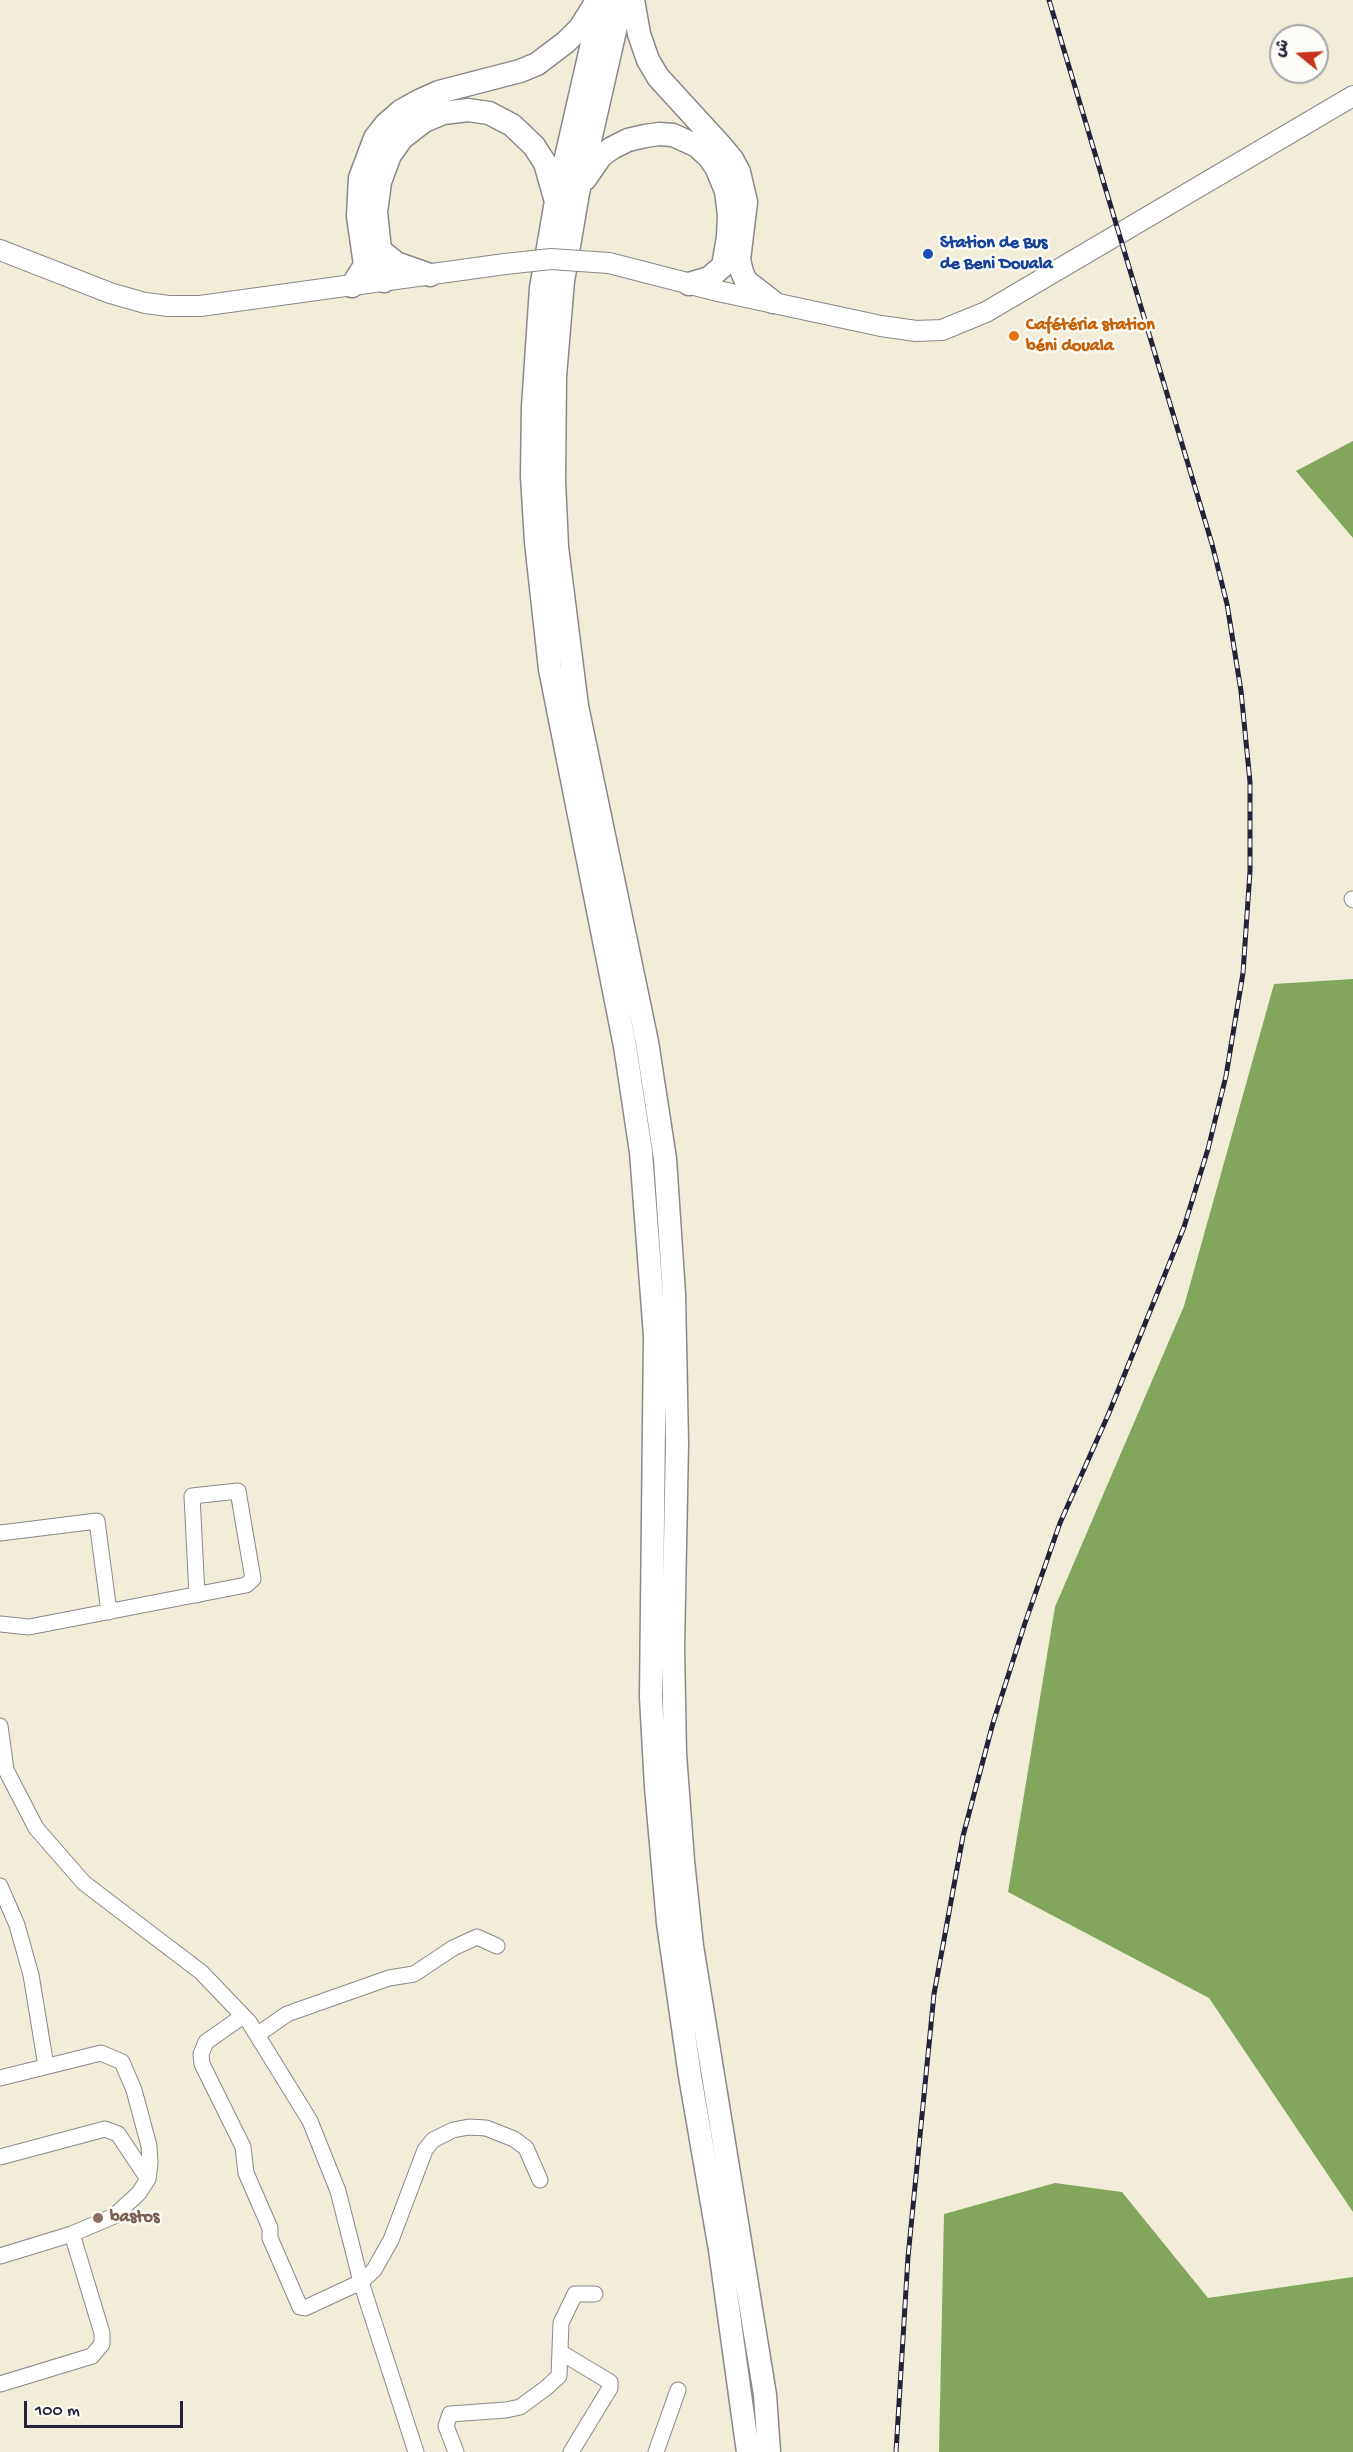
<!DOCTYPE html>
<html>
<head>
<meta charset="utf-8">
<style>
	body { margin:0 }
	#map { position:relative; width:1353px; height:2452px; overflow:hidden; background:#f1edd8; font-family:"Gochi Hand","Playpen Sans Arabic",sans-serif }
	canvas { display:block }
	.north { position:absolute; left:1269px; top:24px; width:60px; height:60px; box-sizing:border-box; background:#fdfcf7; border:2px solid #a5a5ac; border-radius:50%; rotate:288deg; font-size:16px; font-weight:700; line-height:24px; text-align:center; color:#22223b }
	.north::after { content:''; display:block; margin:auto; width:21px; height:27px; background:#c8321e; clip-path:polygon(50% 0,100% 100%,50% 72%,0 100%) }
	.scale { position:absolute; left:24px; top:2401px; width:159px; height:27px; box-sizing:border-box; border:3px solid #22223b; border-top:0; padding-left:8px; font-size:18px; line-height:21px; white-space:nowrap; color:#22223b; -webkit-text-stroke:4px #fdfcf7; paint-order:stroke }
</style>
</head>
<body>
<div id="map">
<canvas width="1353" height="2452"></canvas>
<div class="north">ش</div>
<div class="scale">100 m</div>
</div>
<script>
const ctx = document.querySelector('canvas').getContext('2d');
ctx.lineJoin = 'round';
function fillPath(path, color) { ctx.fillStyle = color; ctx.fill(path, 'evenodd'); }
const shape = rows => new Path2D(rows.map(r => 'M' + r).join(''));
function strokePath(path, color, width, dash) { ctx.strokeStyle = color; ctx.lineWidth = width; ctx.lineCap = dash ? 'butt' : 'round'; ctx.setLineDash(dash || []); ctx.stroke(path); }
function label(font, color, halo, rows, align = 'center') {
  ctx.font = font + ' "Gochi Hand",sans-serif'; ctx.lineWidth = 4.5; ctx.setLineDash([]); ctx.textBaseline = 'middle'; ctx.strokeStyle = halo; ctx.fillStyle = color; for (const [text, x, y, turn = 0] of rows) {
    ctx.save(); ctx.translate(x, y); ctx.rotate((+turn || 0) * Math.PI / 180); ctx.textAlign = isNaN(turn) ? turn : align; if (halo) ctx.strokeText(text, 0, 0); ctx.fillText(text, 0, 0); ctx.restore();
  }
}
const forest = shape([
	[1353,441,1353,538,1296,471],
	[1353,979,1353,2212,1209,1998,1008,1892,1055,1607,1184,1306,1274,984],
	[1055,2183,1122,2192,1208,2298,1353,2277,1353,2452,939,2452,944,2214]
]);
const minor = shape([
	[1352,899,1353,900],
	[0,1533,97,1521,109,1612],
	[0,1624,29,1627,246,1585,253,1579,238,1491,192,1496,197,1595],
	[0,1726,6,1770,36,1828,84,1883,201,1972,249,2022,310,2121,338,2191,361,2282,416,2452],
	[0,1886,17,1925,31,1975,46,2066],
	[243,2016,206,2042,201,2054,202,2064,243,2147,246,2173,270,2228,270,2238,300,2307,305,2308,361,2282,374,2270,391,2240,425,2150,433,2140,453,2130,469,2127,486,2128,514,2139,526,2148,540,2180],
	[257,2035,287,2014,389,1978,414,1974,453,1948,477,1937,497,1946],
	[0,2078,101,2053,122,2062,134,2090,149,2146,150,2163,148,2179,139,2193,114,2216,72,2234,0,2256],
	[0,2157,105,2129,118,2134,148,2179],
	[560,2352,610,2382,610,2388,571,2452],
	[0,2384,92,2356,102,2344,102,2333,72,2234],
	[456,2452,446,2426,450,2414,506,2410,520,2407,546,2388,559,2376,561,2323,575,2294,595,2294],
	[656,2452,678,2390]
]);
const major = shape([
	[0,250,110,293,145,303,169,306,200,306,505,264],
	[609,263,718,291,881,326,916,331,942,330,986,312,1353,96]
]);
const highway = shape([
	[602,0,556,201,541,288,533,407,532,476,536,542,550,669,625,1046,641,1152,655,1336,651,1697,656,1787,668,1923,690,2076,720,2250,748,2452],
	[622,0,578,193,563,281,555,376,554,481,557,547,577,706,647,1042,665,1159,674,1294,677,1443,673,1648,675,1754,683,1861,692,1946,765,2395,769,2452],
	[633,0,639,34,648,60,658,77,722,147,732,159,739,172,746,202,739,260,742,272,746,281,773,302],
	[585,179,601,156,612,148,628,140,645,136,659,134,673,135,697,146,708,156,716,167,726,191,729,215,728,237,723,266,709,278,689,284],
	[380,250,384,281],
	[430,275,396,263,380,250,376,212,380,182,390,155,402,138,424,121,443,113,468,110,489,113,512,125,534,146,545,163,555,198],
	[352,286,365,265,358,216,360,178,375,138,386,124,401,111,421,100,439,92,520,71,537,64,566,42,580,28,595,4]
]);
const rail = shape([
	[896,2452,908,2257,934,1994,963,1836,993,1723,1025,1623,1060,1523,1109,1413,1184,1227,1208,1149,1226,1076,1243,973,1250,871,1250,782,1241,691,1227,604,1212,544,1049,0]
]);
const majorBridge = shape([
	[505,264,551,259,609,263]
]);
const markers = [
	[928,254,6,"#1a4fb4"],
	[1014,336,6,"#e8710a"],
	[98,2218,6,"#8d6e63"]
];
const transitNames = [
	["Station de Bus",940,244],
	["de Beni Douala",940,265]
];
const foodNames = [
	["Cafétéria station",1026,326],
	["béni douala",1026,347]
];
const educationNames = [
	["bastos",110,2218]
];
fillPath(forest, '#81a65c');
strokePath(minor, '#8a888a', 17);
strokePath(major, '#8a888a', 22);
strokePath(highway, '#8a888a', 25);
strokePath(minor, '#fff', 15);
strokePath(major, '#fff', 20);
strokePath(highway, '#fff', 22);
strokePath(rail, '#22223b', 5);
strokePath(rail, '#fdfcf7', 3, [9]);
strokePath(majorBridge, '#8a888a', 22, []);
strokePath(majorBridge, '#fff', 20);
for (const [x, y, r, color] of markers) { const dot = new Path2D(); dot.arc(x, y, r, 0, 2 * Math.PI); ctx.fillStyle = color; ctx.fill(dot); strokePath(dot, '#fdfcf7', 2); }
label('bold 18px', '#164399', '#fdfcf7', transitNames, 'left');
label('bold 18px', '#c56008', '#fdfcf7', foodNames, 'left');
label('bold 18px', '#785e54', '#fdfcf7', educationNames, 'left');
</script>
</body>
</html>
